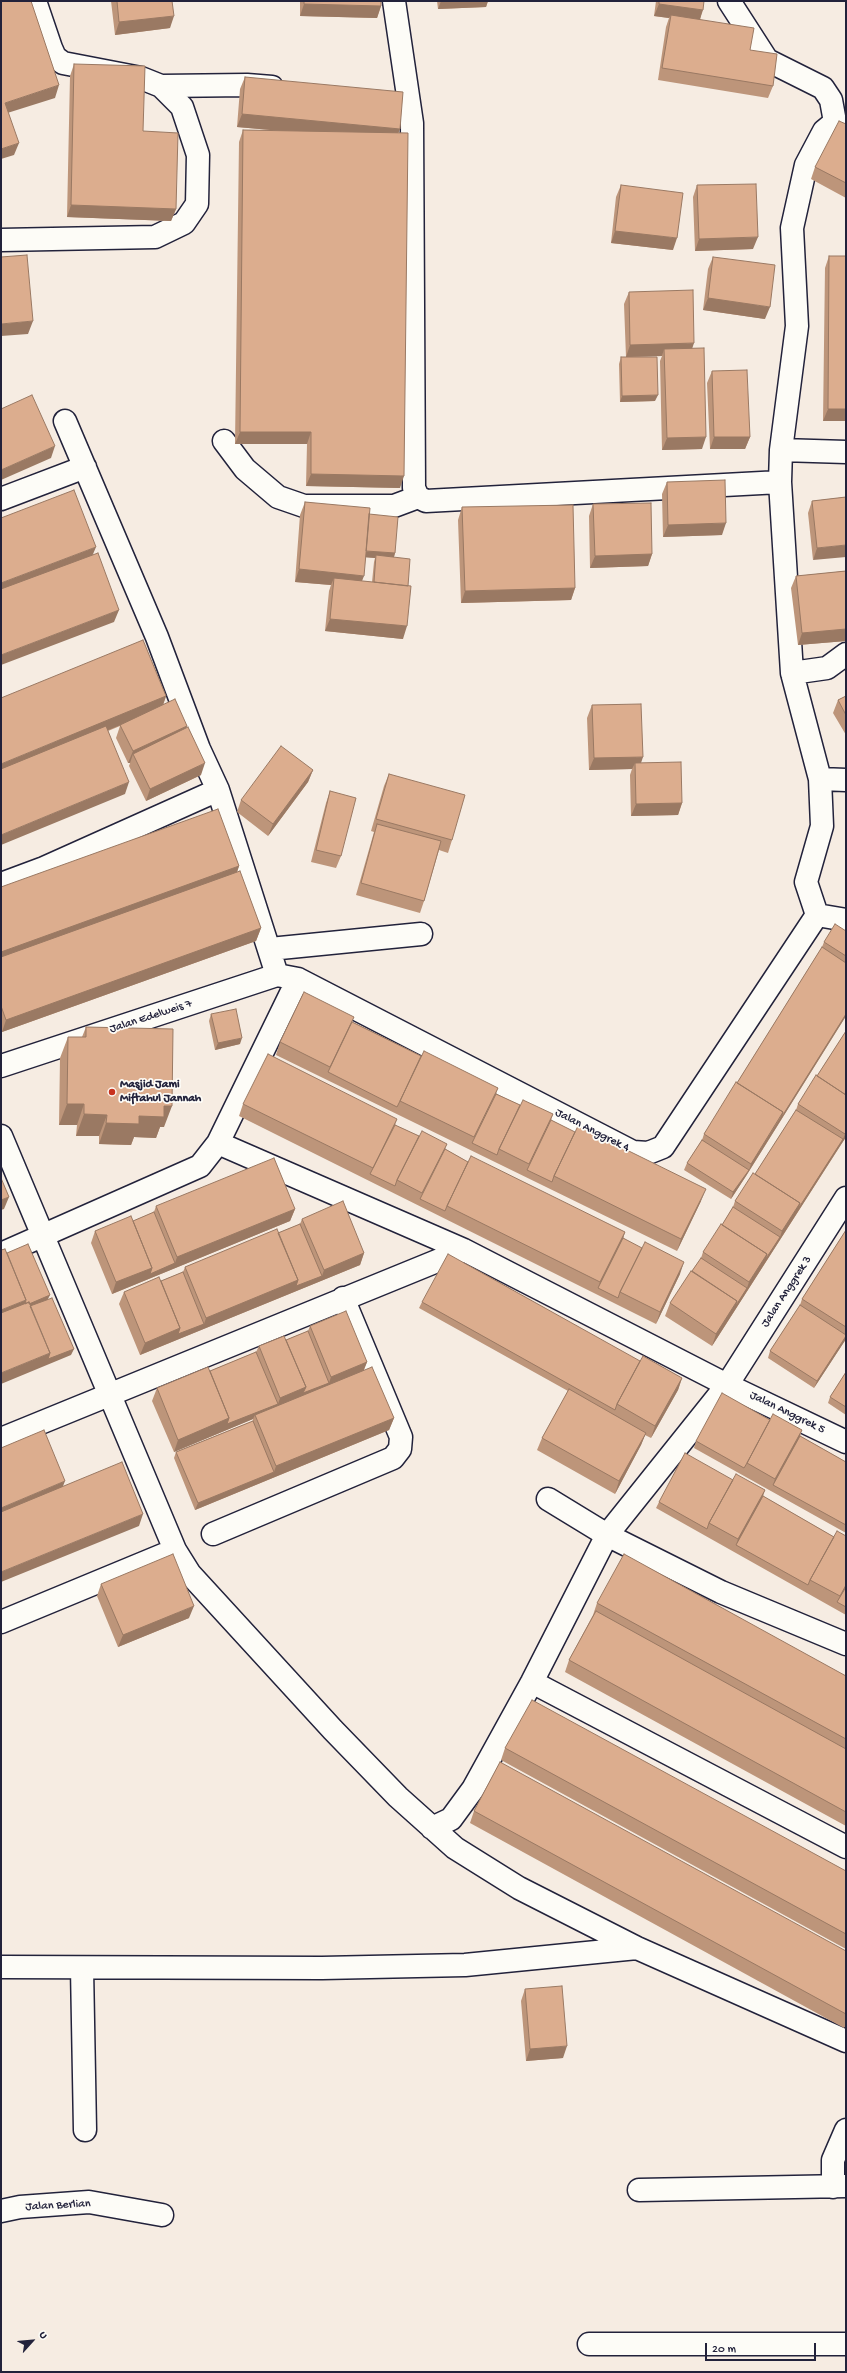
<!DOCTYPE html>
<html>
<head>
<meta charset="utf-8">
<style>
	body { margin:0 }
	#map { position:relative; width:847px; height:2373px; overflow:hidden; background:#f6ece2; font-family:"Gochi Hand",sans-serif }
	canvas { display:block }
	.frame { position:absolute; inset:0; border:2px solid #22223b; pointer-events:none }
	.north { position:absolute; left:12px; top:2321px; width:40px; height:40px; -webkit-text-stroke:3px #fdfcf7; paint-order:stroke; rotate:63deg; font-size:11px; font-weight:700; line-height:16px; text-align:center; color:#22223b }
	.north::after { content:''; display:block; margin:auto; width:14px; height:18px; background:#22223b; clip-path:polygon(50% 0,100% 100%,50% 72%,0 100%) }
	.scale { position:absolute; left:705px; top:2343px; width:111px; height:18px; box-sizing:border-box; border:2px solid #22223b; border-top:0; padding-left:5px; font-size:12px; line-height:14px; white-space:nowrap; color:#22223b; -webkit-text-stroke:3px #fdfcf7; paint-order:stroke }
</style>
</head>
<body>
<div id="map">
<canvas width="847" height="2373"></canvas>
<div class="frame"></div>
<div class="north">U</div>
<div class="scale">20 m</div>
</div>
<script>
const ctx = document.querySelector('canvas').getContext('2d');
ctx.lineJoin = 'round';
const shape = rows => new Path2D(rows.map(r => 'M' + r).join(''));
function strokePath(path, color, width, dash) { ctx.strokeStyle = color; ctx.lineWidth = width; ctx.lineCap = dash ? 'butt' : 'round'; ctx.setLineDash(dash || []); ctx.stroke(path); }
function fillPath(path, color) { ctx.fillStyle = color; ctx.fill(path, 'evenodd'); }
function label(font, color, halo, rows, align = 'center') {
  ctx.font = font + ' "Gochi Hand",sans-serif'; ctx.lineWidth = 3.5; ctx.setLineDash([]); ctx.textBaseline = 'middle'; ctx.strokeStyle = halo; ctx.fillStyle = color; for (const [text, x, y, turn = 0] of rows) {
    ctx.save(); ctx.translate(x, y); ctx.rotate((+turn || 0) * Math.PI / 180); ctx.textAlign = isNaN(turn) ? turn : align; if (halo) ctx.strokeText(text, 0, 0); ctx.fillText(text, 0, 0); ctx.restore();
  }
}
const minor = shape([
	[394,1,412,123,414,488,418,497,426,501,780,482],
	[729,1,767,60,823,88,831,100,835,122,824,131,806,165,792,228,797,326,781,450,780,482,792,673,820,779,822,826,806,882,817,915],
	[161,86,247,85,272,87],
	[1,240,155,237,184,223,197,204,198,155,182,107,161,86,141,78,63,63,55,57,51,48,35,1],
	[65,421,157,637,199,749,218,790,277,975,298,979,633,1152,648,1153,663,1147,817,915],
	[224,441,245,469,278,497,304,506,394,506,418,497],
	[781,450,846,452],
	[1,499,85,467],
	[792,673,827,668,846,654],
	[820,779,846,780],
	[1,884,44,868,218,790],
	[817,915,846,920],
	[270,949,421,934],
	[1,1066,277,975],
	[1,1136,175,1550,190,1574,333,1730,398,1797,455,1848,519,1888,637,1948,846,2041],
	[218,1143,464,1250,727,1385,846,1442],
	[1,1254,200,1166,218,1143,298,979],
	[1,1439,464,1250],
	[548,1499,607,1535,721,1592,846,1644],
	[213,1534,393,1458,400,1449,401,1437,343,1298],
	[1,1622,175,1550],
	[532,1682,846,1847],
	[432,1828,451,1819,473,1789,532,1682,607,1535,727,1385,846,1198],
	[1,1967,322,1968,465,1965,637,1948],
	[82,1968,85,2130],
	[833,2187,833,2160,846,2130],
	[639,2190,846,2186],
	[1,2211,20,2207,89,2202,162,2215],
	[589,2344,846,2344]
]);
const wall = shape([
	[111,1,172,1,170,28,115,35],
	[300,1,381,1,381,6,377,18,300,16],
	[437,1,488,1,486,7,438,9],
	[656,1,704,1,700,20,750,50,773,86,768,98,658,80,666,27,669,18,654,16],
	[74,64,143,131,176,209,171,221,67,217,70,76],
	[245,77,400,129,398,133,400,488,306,486,307,444,235,444,239,142,243,130,282,131,237,127,240,89],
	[846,124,846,198,811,179,815,167],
	[621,185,673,250,611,243,616,197],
	[697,185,753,249,695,251,693,197],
	[829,256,846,421,823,421,825,268],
	[713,257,765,319,703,310,708,269],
	[629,292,692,348,702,449,662,450,660,361,662,356,626,357,624,304],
	[621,357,655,401,620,402,619,364],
	[712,371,750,437,745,449,710,449,707,383],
	[667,482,722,535,663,537,662,494],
	[846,497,813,560,808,513,812,501],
	[305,502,369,514,395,553,394,557,403,639,325,631,329,591,331,585,295,582,300,515],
	[365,557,375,558,374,562,372,582,362,581],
	[593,504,652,554,648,566,590,568,589,516],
	[462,507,575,588,571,600,461,603,458,520],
	[846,569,846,641,798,645,791,588,796,576,845,571],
	[166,696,163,705,187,726,186,728,201,775,146,801,129,766,130,763,128,763,116,738,120,726,108,731,125,794,1,698],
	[846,696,846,735,833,713,838,700],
	[592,705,641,763,682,803,678,815,631,816,630,775,632,769,589,770,587,718],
	[313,770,308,782,268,836,237,812,241,800],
	[389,774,452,840,448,853,439,850,424,901,420,913,356,895,374,832,371,831,384,786],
	[330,791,341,856,336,868,311,862,326,803],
	[239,866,237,872,261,928,256,941,2,1032,1,1030,1,887],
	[846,931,846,1016,746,1176,731,1199,684,1170,687,1163,702,1140,704,1134,737,1083,822,947,824,942],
	[211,1014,240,1044,215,1050,209,1021],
	[352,1022,421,1056,498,1088,496,1094,520,1105,553,1114,551,1120,701,1201,677,1251,276,1055,280,1042],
	[86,1027,164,1127,160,1127,156,1138,134,1137,131,1145,99,1144,99,1136,76,1136,77,1125,59,1125,60,1058,68,1037,82,1037],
	[846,1031,846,1137,712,1346,665,1316,670,1303,692,1271,701,1258,703,1252,722,1225,733,1207,735,1201,755,1174,796,1110,798,1104,817,1076],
	[243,1104,397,1119,395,1125,419,1136,447,1144,445,1149,468,1162,625,1232,623,1238,680,1274,656,1324,239,1116],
	[156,1206,295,1209,290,1221,112,1294,91,1243,95,1231,133,1221,154,1212],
	[302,1219,364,1253,360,1265,140,1355,119,1304,124,1292,161,1281,183,1272,185,1267,278,1233,300,1224],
	[846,1230,846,1339,814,1388,768,1358,770,1351,800,1305,802,1299],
	[422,1302,640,1361,682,1378,678,1390,651,1438,645,1435,641,1445,615,1494,537,1450,542,1438,568,1391,419,1308],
	[310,1326,367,1362,364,1370,394,1418,389,1430,195,1510,174,1458,176,1452,253,1421,253,1419,174,1452,152,1401,157,1388,210,1371,256,1352,259,1346,286,1340,308,1331],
	[846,1372,846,1415,828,1403,830,1397],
	[770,1420,802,1430,800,1436,846,1462,846,1533,694,1448,696,1441],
	[733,1480,765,1490,763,1496,834,1537,846,1536,846,1615,656,1508,659,1502],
	[101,1584,189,1618,118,1647,97,1596],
	[597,1603,846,1676,846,1826,565,1672,569,1660,593,1615],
	[505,1748,846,1871,846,1949,501,1760],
	[474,1811,846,1951,846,2024,844,2028,470,1823],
	[525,1989,563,2058,526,2061,521,2001]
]);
const shadedWall = shape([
	[441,1,488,1,486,7,438,9],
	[304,4,381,6,377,18,300,16],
	[659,4,703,10,699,22,671,15,669,18,654,16],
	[174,16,170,28,115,35,119,22],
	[59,85,55,98,1,115,5,103],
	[242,114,400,129,395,141,237,127],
	[19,143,14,155,1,159,1,149],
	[71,205,176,209,171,221,67,217],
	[615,231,677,238,673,250,611,243],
	[758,237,753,249,695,251,699,239],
	[708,298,770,307,765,319,703,310],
	[33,321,28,334,1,336,1,324],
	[694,343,690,355,664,349,662,356,626,357,630,345],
	[658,395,655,401,620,402,622,396],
	[828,409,846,409,846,421,823,421],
	[240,432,311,432,307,444,235,444],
	[706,437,702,449,662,450,667,438],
	[714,437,750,437,745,449,710,449],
	[55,446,51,458,1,480,1,470],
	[311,474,404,476,400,488,306,486],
	[726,523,722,535,663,537,668,525],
	[846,545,846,557,813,560,817,548],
	[96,547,91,559,1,594,1,583],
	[364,551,395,553,393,560,376,555,375,558,362,557],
	[652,554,648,566,590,568,595,556],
	[299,569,364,576,359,588,334,578,331,585,295,582],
	[575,588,571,600,461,603,465,591],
	[119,610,114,622,1,665,1,655],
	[330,619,407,626,403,639,325,631],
	[846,629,846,641,798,645,802,633],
	[166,696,162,708,1,774,1,764],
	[187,726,183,738,133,754,130,763,128,763,133,751],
	[643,757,639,769,635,763,632,769,589,770,594,758],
	[205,763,201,775,146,801,150,789],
	[313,770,308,782,268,836,273,824],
	[129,782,125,794,1,845,1,835],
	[682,803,678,815,631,816,636,804],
	[239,866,235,878,1,962,1,952],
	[261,928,256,941,2,1032,6,1020],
	[846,1014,846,1016,746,1176,731,1199,733,1192,749,1170,751,1164],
	[242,1038,240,1044,215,1050,218,1043],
	[67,1104,84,1104,77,1125,59,1125],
	[164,1106,172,1106,164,1127,160,1127,156,1138,134,1137,131,1145,99,1144,106,1123,139,1116],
	[84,1114,107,1115,99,1136,76,1136],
	[846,1132,846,1137,840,1146,712,1346,716,1334,737,1301,747,1288,749,1282,767,1254,780,1237,782,1231,800,1203,843,1139],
	[706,1189,701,1201,677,1251,681,1239],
	[9,1197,4,1209,1,1210,1,1200],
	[295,1209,290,1221,112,1294,116,1282,152,1268,175,1263,177,1257],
	[625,1232,621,1245,598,1288,600,1282],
	[364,1253,360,1265,140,1355,145,1343,180,1328,204,1324,206,1318,298,1280,322,1276,324,1270],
	[684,1262,680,1274,656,1324,660,1312],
	[50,1295,47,1301,1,1321,1,1310,26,1300],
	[846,1336,846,1339,814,1388,817,1381],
	[74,1349,71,1355,1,1384,1,1373,50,1353],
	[367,1362,362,1374,255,1415,253,1419,174,1452,178,1440,229,1418,278,1404,280,1398,306,1387,329,1383,331,1377],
	[682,1378,678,1390,651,1438,655,1426],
	[394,1418,389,1430,195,1510,198,1503,274,1472,276,1466],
	[802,1430,797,1443,773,1485,775,1479],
	[646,1433,641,1445,615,1494,619,1481],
	[65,1481,60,1494,1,1518,1,1508],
	[765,1490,760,1503,736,1545,738,1539],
	[143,1514,139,1526,1,1582,1,1572],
	[846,1585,846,1589,837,1602,840,1596],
	[194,1606,189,1618,118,1647,123,1635],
	[567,2046,563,2058,526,2061,530,2049]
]);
const building = shape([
	[1,1,31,1,59,85,5,103,19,143,1,149,1,1],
	[117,1,172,1,174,16,119,22,117,1],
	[304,1,381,1,381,6,304,4,304,1],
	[659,1,704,1,703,10,659,4,659,1],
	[671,15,754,28,750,50,777,54,773,86,662,68,671,15],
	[74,64,145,66,143,131,178,133,176,209,71,205,74,64],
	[245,77,403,92,400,129,242,114,245,77],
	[839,121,846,124,846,183,815,167,839,121],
	[243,130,408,133,404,476,311,474,311,432,240,432,243,130],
	[756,184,758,237,699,239,697,185,756,184],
	[621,185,683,193,677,238,615,231,621,185],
	[27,255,33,321,1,324,1,257,27,255],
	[829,256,846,256,846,409,828,409,829,256],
	[713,257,775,265,770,307,708,298,713,257],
	[693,290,694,343,630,345,629,292,693,290],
	[704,348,706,437,667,438,664,349,704,348],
	[621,357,657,357,658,395,622,396,621,357],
	[747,370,750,437,714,437,712,371,747,370],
	[32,395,55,446,1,470,1,409,32,395],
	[725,480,726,523,668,525,667,482,725,480],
	[74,490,96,547,1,583,1,518,74,490],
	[846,497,846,545,817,548,812,501,846,497],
	[305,502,370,508,364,576,299,569,305,502],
	[651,503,652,554,595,556,593,504,651,503],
	[573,505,575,588,465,591,462,507,573,505],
	[369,514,398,517,395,553,366,551,369,514],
	[98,553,119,610,1,655,1,589,98,553],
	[376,555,410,559,408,586,374,582,376,555],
	[846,571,846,629,802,633,796,576,846,571],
	[334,578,411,586,407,626,330,619,334,578],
	[143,640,166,696,1,764,1,698,143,640],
	[846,696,846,715,838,700,846,696],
	[175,699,187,726,133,751,120,725,175,699],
	[641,704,643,757,594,758,592,705,641,704],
	[106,726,129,782,1,835,1,769,106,726],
	[188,727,205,763,150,789,133,754,188,727],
	[281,746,313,770,273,824,241,800,281,746],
	[681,762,682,803,636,804,635,763,681,762],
	[389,774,465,795,452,840,376,819,389,774],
	[330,791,356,798,341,856,316,850,330,791],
	[218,809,239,866,1,952,1,887,218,809],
	[377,824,441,841,424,901,361,883,377,824],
	[240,871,261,928,6,1020,1,1006,1,957,240,871],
	[835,924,846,931,846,956,824,942,835,924],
	[822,947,846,963,846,1014,781,1118,783,1112,737,1083,822,947],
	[304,992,354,1017,330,1067,280,1042,304,992],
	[236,1009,242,1038,218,1043,211,1014,236,1009],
	[352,1022,421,1056,400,1101,397,1107,328,1072,352,1022],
	[86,1027,173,1029,172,1106,164,1106,164,1117,139,1116,139,1124,106,1123,107,1115,84,1114,84,1104,67,1104,68,1037,86,1037,86,1027],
	[846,1031,846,1095,817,1076,846,1031],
	[424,1051,498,1088,474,1137,400,1101,424,1051],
	[268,1054,397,1119,373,1168,243,1104,268,1054],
	[816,1075,846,1095,846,1132,845,1134,798,1104,816,1075],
	[736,1082,783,1112,751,1164,704,1134,736,1082],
	[496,1094,520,1105,499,1149,497,1155,472,1143,496,1094],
	[523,1100,553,1114,529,1164,499,1149,523,1100],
	[796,1110,843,1139,798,1209,800,1203,755,1174,796,1110],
	[551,1120,575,1132,554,1176,552,1182,527,1170,551,1120],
	[395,1125,419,1136,397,1180,395,1186,370,1174,395,1125],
	[578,1126,706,1189,681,1239,554,1176,578,1126],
	[422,1131,447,1144,422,1193,397,1180,422,1131],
	[702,1140,749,1170,733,1192,687,1163,702,1140],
	[445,1149,468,1162,447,1206,445,1211,420,1199,445,1149],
	[471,1156,625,1232,600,1282,447,1206,471,1156],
	[274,1158,295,1209,177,1257,156,1206,274,1158],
	[753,1173,800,1203,782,1231,735,1201,753,1173],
	[1,1178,9,1197,1,1200,1,1178],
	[343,1201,364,1253,324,1270,302,1219,343,1201],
	[733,1207,780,1237,765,1260,767,1254,722,1225,733,1207],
	[154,1212,175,1263,150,1274,152,1268,133,1221,154,1212],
	[131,1216,152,1268,116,1282,95,1231,131,1216],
	[300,1224,322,1276,296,1286,298,1280,278,1233,300,1224],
	[721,1224,767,1254,749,1282,703,1252,721,1224],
	[277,1229,298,1280,206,1318,185,1267,277,1229],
	[846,1230,846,1327,802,1299,846,1230],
	[623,1238,642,1248,620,1292,618,1298,598,1288,623,1238],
	[645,1242,684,1262,660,1312,620,1292,645,1242],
	[28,1244,50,1295,29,1304,29,1302,25,1304,26,1300,7,1253,28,1244],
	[5,1249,26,1300,1,1310,1,1250,5,1249],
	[448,1254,640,1361,617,1404,615,1410,422,1302,448,1254],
	[701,1258,747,1288,735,1307,737,1301,692,1271,701,1258],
	[691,1271,737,1301,716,1334,670,1303,691,1271],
	[183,1272,204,1324,178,1334,180,1328,161,1281,183,1272],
	[159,1277,180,1328,145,1343,124,1292,159,1277],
	[52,1298,74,1349,48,1359,50,1353,30,1306,52,1298],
	[29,1302,50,1353,1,1373,1,1313,29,1302],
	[800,1305,846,1335,846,1336,817,1381,770,1351,800,1305],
	[346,1311,367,1362,331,1377,310,1326,346,1311],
	[308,1331,329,1383,303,1393,306,1387,286,1340,308,1331],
	[284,1336,306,1387,280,1398,259,1346,284,1336],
	[256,1352,278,1404,227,1424,229,1418,210,1371,256,1352],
	[643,1356,682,1378,655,1426,617,1404,643,1356],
	[208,1367,229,1418,178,1440,157,1388,208,1367],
	[372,1367,394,1418,276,1466,255,1415,372,1367],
	[846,1372,846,1407,830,1397,846,1372],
	[569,1389,646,1433,619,1481,542,1438,569,1389],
	[722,1393,770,1420,747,1463,744,1468,696,1441,722,1393],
	[773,1414,802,1430,775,1479,747,1463,773,1414],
	[253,1421,274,1472,198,1503,176,1452,253,1421],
	[44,1430,65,1481,1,1508,1,1448,44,1430],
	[800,1436,846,1462,846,1525,773,1485,800,1436],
	[685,1453,733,1480,709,1523,707,1529,659,1502,685,1453],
	[122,1462,143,1514,1,1572,1,1512,122,1462],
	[736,1474,765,1490,738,1539,709,1523,736,1474],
	[763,1496,834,1537,810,1580,808,1585,736,1545,763,1496],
	[837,1531,846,1536,846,1585,840,1596,810,1580,837,1531],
	[173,1554,194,1606,123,1635,101,1584,173,1554],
	[624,1554,846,1676,846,1739,597,1603,624,1554],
	[846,1587,846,1607,837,1602,846,1587],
	[596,1611,846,1749,846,1812,569,1660,596,1611],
	[532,1700,846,1871,846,1934,505,1748,532,1700],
	[500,1762,846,1951,846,2014,474,1811,500,1762],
	[562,1986,567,2046,530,2049,525,1989,562,1986]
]);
const markers = [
	[112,1092,4,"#c8321e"]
];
const streetNames = [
	["Jalan Edelweis 7",151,1017,-18],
	["Jalan Anggrek 4",592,1131,27],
	["Jalan Anggrek 3",787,1292,-57],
	["Jalan Anggrek 5",787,1413,26],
	["Jalan Berlian",58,2206,-3]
];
const poiNames = [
	["Masjid Jami",120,1085],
	["Miftahul Jannah",120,1099]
];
strokePath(minor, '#22223b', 25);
strokePath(minor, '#fdfcf7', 22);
fillPath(wall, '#bd957a');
fillPath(shadedWall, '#9a7963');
fillPath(building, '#dcad8e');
strokePath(building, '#9a7963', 1);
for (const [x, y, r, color] of markers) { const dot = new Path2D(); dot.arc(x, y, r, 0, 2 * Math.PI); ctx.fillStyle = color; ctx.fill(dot); strokePath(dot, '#fdfcf7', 1.5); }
label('12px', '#22223b', '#fdfcf7', streetNames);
label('bold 12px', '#22223b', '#fdfcf7', poiNames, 'left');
</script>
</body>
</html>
